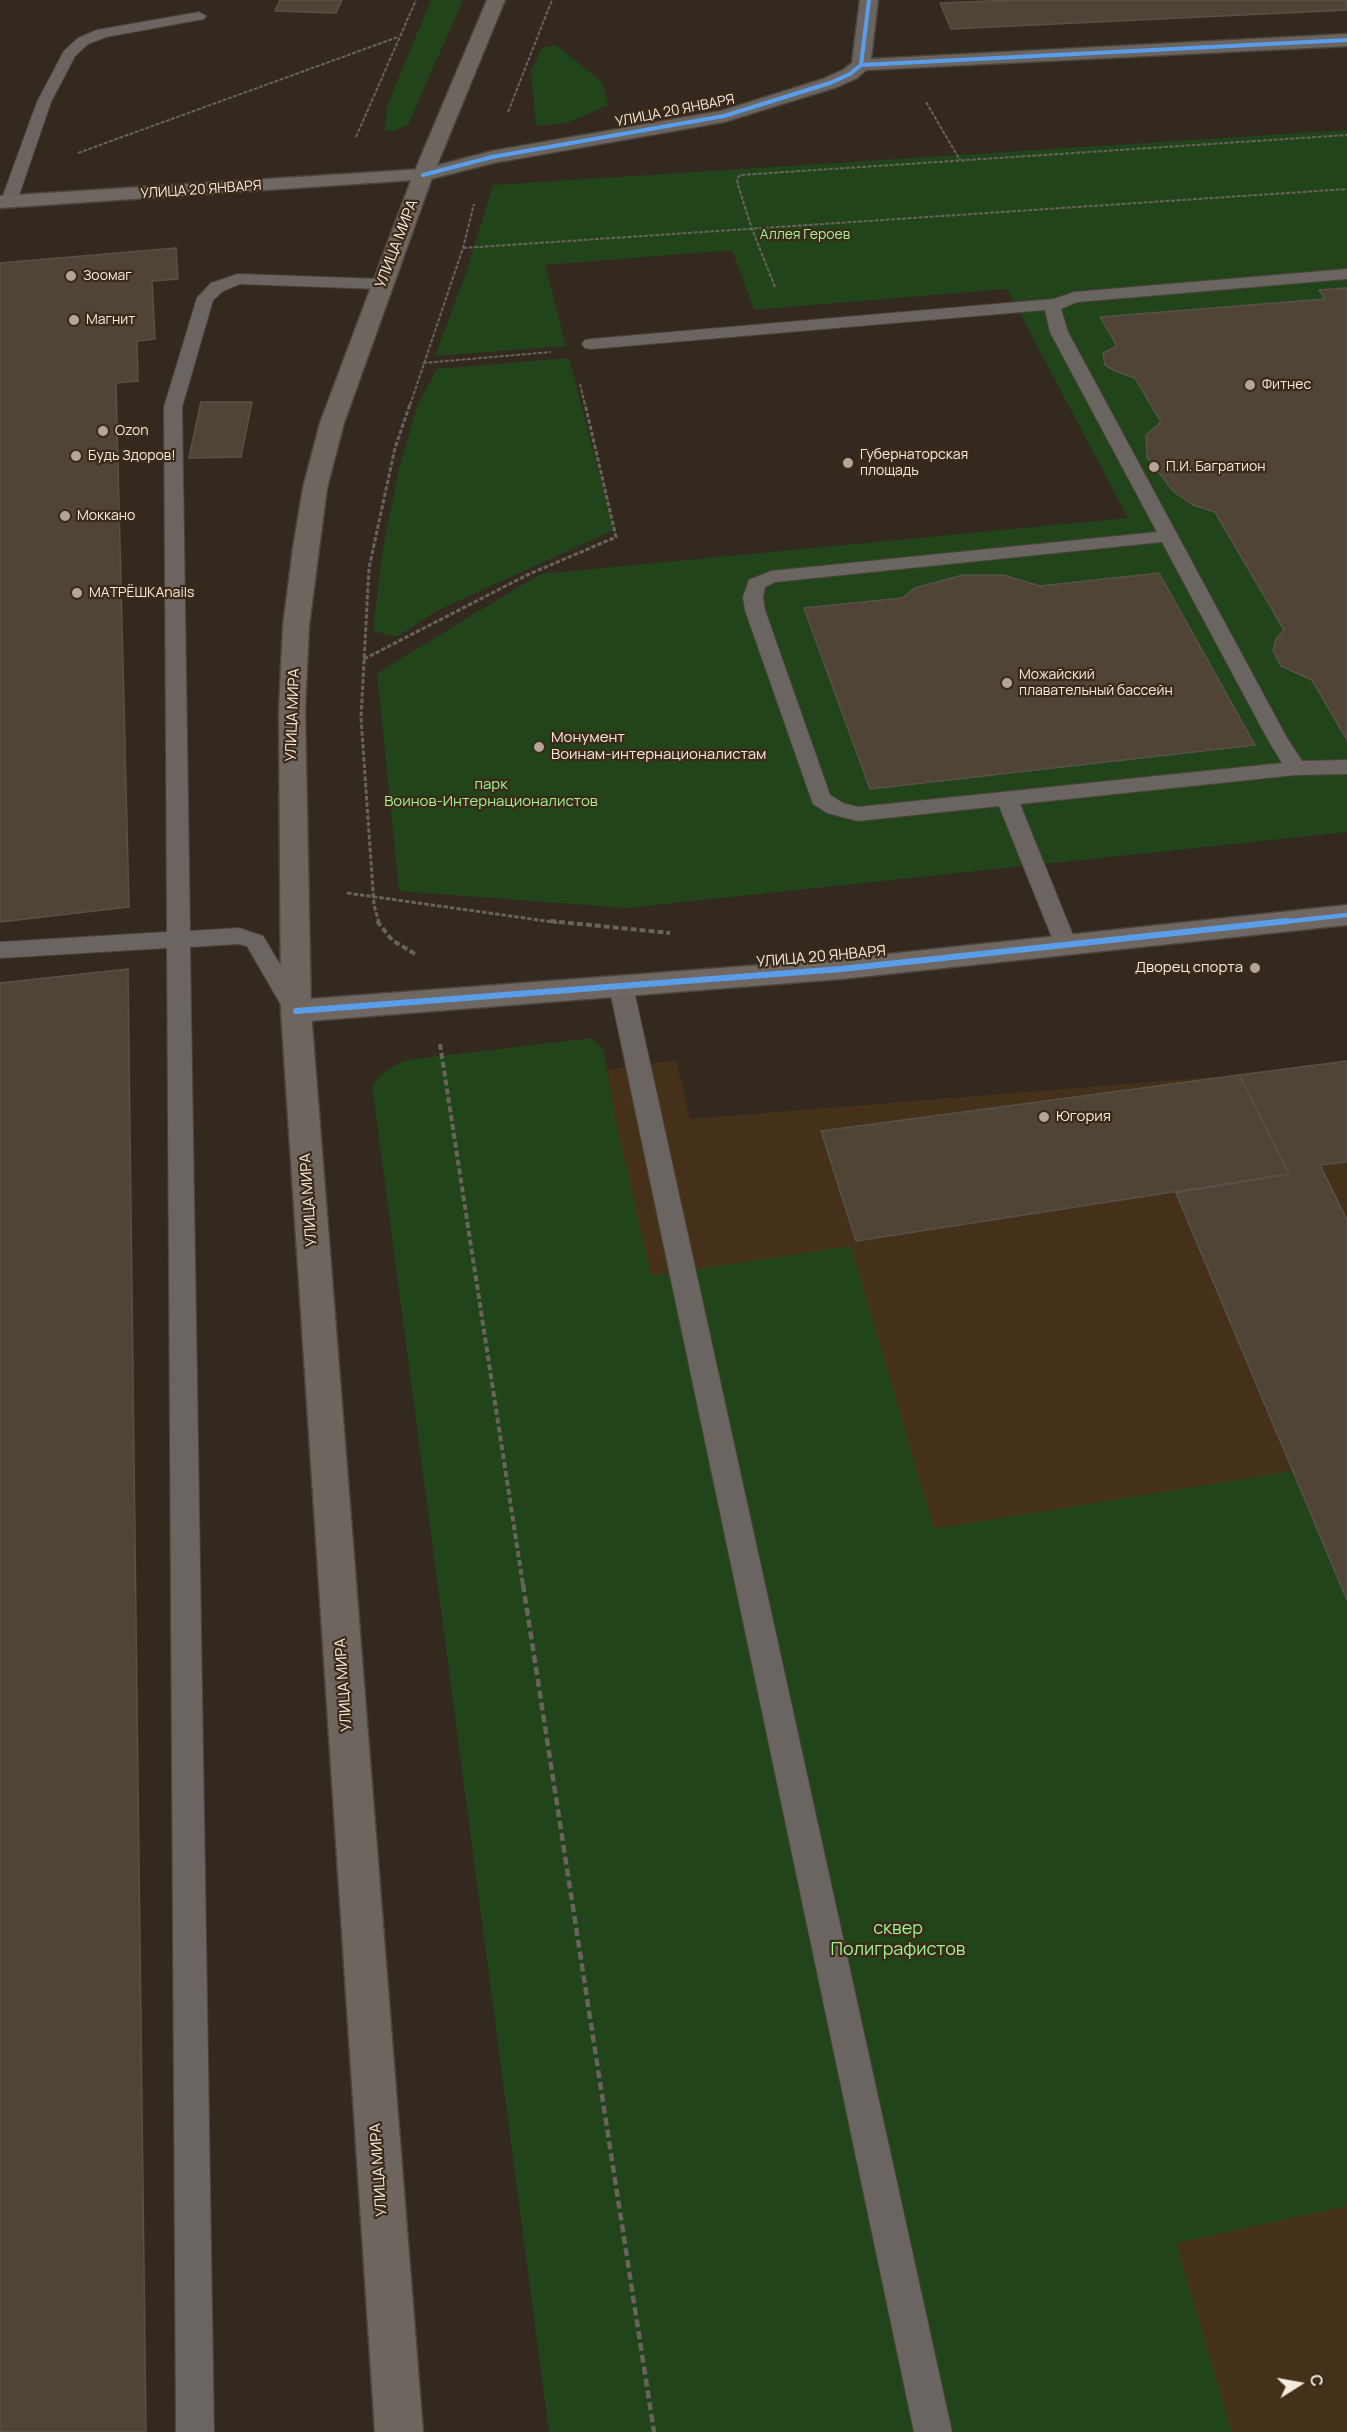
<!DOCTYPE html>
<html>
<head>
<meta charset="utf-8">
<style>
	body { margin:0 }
	#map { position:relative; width:1347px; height:2432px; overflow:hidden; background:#33291f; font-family:Manrope,sans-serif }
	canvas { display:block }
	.north { position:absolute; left:1269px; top:2354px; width:60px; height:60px; -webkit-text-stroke:4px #3b2a17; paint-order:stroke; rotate:79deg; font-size:16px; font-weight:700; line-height:24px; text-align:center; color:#f6eade }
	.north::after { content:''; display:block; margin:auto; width:21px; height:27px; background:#f6eade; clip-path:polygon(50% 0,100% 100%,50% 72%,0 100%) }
</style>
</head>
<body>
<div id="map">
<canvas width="1347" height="2432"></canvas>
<div class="north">С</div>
</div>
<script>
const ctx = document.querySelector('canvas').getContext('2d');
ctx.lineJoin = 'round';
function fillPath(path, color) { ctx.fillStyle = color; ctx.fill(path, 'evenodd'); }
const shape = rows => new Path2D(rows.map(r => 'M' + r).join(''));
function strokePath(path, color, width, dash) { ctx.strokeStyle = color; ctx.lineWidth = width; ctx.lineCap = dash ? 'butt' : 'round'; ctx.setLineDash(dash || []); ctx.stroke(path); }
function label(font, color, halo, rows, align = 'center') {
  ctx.font = font + ' Manrope,sans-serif'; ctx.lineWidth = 4.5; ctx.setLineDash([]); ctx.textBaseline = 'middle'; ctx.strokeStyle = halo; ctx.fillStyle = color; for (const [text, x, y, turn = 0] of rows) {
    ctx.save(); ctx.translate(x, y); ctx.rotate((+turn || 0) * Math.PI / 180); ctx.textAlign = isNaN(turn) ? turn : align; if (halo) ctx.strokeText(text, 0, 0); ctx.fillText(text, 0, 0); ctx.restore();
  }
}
const built = shape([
	[676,1060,690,1119,1239,1075,1347,1061,1347,2432,702,2432,616,1122,607,1070]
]);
const green = shape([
	[431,0,463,0,408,125,393,131,385,130,387,106],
	[556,45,602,82,608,105,567,123,536,126,531,71,542,48],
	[1347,130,1347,832,626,908,399,891,377,673,540,574,1128,518,1007,289,754,310,732,250,545,265,566,346,435,356,467,270,493,185],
	[569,358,614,530,436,611,397,637,373,631,383,547,399,469,418,404,437,369],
	[592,1038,603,1048,616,1122,651,1276,851,1246,934,1529,1292,1471,1347,1600,1347,2206,1176,2243,1232,2432,549,2432,372,1085,388,1069,406,1060]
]);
const building = shape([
	[280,0,342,0,336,13,275,11,280,0],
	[1015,0,1347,0,1347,10,951,29,940,3,1015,0],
	[176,248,178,279,152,281,155,339,137,341,138,381,116,383,129,907,0,922,0,263,176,248],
	[1347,288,1347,740,1312,680,1281,666,1273,651,1276,639,1284,630,1215,512,1193,505,1174,492,1147,457,1146,435,1161,422,1135,378,1115,371,1105,365,1103,353,1117,346,1100,317,1325,299,1319,290,1347,288],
	[201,402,252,402,241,457,189,458,201,402],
	[1159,573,1255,745,870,789,804,608,902,598,915,588,963,575,1003,575,1040,586,1159,573],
	[128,969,146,2432,0,2432,0,983,128,969],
	[1347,1061,1347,1162,1320,1165,1347,1220,1347,1600,1176,1193,1289,1174,1239,1075,1347,1061],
	[1239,1075,1289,1174,856,1241,821,1131,1239,1075]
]);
const pathFar3 = shape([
	[926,102,960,160],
	[508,112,552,0],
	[356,137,416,0],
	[78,153,398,37],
	[463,248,1347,189],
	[775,287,752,229,738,185,737,179,740,175,1347,135],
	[423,363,551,352],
	[580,384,585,405],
	[410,405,463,248,474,204]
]);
const pathFar2 = shape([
	[364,659,527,575,616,537,585,404],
	[347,893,560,923],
	[379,923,374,905,361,718,369,568,395,448,410,404]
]);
const pathFar1 = shape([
	[377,921,392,940,415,954],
	[550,921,670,933],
	[440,1044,523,1585]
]);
const path = shape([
	[523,1584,654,2432]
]);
const lane = shape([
	[199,12,206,16,204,19,106,37,88,44,75,56,51,102,17,201,9,206,3,204,1,201,37,102,64,51,78,38,97,30,199,12],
	[1347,269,1347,279,1077,302,1061,309,1068,332,1287,738,1302,761,1347,760,1347,774,1296,775,1020,804,1077,945,1074,950,1066,953,1058,950,1055,945,999,806,858,821,827,813,813,804,745,610,743,597,749,580,771,571,1157,532,1050,332,1045,310,591,349,585,348,582,344,585,340,591,339,1054,299,1074,292,1347,269],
	[1162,542,1267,738,1282,763,858,807,843,803,830,795,765,610,763,597,765,587,775,582,1162,542],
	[238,274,381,279,389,284,381,289,240,284,223,291,213,300,182,407,190,931,239,928,263,936,308,1011,304,1017,296,1019,288,1017,247,946,238,944,190,947,214,2432,176,2432,167,948,0,958,0,942,167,932,164,407,197,298,211,283,238,274],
	[621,978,629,980,633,986,952,2432,914,2432,609,986,613,980,621,978]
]);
const street = shape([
	[860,0,878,0,871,59,1347,34,1347,46,866,70,857,78,837,87,724,122,493,163,423,181,416,179,413,175,416,171,492,151,721,111,823,79,843,70,852,63,860,0]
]);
const secondary = shape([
	[423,169,430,171,433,175,430,179,0,208,0,196,423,169],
	[1347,905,1347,925,841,979,296,1022,285,1019,281,1011,285,1003,296,1000,841,959,1347,905]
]);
const primary = shape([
	[487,0,505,0,433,175,344,423,327,488,309,626,305,710,311,1011,423,2432,375,2432,281,1011,279,710,283,626,293,548,303,488,320,423,413,175,487,0]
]);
const cyclewayFar2 = shape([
	[861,65,1347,40],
	[423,175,492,157,724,116,830,83,850,74,861,65,869,0]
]);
const cyclewayFar1 = shape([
	[1273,923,1347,915]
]);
const cycleway = shape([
	[296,1011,841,969,1287,921]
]);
const markers = [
	[71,276,6,"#b2a69b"],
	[74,320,6,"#b2a69b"],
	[1250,385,6,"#b2a69b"],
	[103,431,6,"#b2a69b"],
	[76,456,6,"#b2a69b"],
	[848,463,6,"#b2a69b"],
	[1154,467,6,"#b2a69b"],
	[65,516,6,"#b2a69b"],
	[77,593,6,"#b2a69b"],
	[1007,683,6,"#b2a69b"],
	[539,747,6,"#b2a69b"],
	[1255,968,6,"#b2a69b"],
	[1044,1117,6,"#b2a69b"]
];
const farStreetnames = [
	["УЛИЦА 20 ЯНВАРЯ",675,111,-11],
	["УЛИЦА 20 ЯНВАРЯ",201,190,-4]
];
const farParknames = [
	["Аллея Героев",805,235]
];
const farPoinames = [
	["Зоомаг",83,276],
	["Магнит",86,320],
	["Фитнес",1262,385],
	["Ozon",115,431],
	["Губернаторская",860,455],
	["площадь",860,471],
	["Будь Здоров!",88,456],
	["П.И. Багратион",1166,467],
	["Моккано",77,516],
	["МAТРЁШКАnails",89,593],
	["Можайский",1019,675],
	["плавательный бассейн",1019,691]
];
const streetNames = [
	["УЛИЦА МИРА",397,244,-69],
	["УЛИЦА МИРА",293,715,-88],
	["УЛИЦА 20 ЯНВАРЯ",821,957,-5],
	["УЛИЦА МИРА",309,1200,-94],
	["УЛИЦА МИРА",344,1685,-94],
	["УЛИЦА МИРА",379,2170,-94]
];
const poiNames = [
	["Монумент",551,738],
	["Воинам-интернационалистам",551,755],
	["Дворец спорта",1243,968,"right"],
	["Югория",1056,1117]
];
const parkNames = [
	["парк",491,785],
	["Воинов-Интернационалистов",491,802]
];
const nearParknames = [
	["сквер",898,1929],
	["Полиграфистов",898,1950]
];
fillPath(built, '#45311a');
fillPath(green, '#22441b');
fillPath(building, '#4f4436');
strokePath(building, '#595149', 1.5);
strokePath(lane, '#4d443b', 2);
strokePath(street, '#4d443b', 3);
strokePath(secondary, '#4d443b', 3);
strokePath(primary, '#4d443b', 3);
strokePath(pathFar3, '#69625d', 2, [4, 1.5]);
strokePath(pathFar2, '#69625d', 3, [4.5, 2]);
strokePath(pathFar1, '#69625d', 4, [6, 3]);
strokePath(path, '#69625d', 4.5, [8, 4]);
fillPath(lane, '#6b6561');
fillPath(street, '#6b6561');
fillPath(secondary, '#6e6762');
fillPath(primary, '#6e655f');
strokePath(cyclewayFar2, '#5a9eea', 4);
strokePath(cyclewayFar1, '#5a9eea', 4.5);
strokePath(cycleway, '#5a9eea', 6);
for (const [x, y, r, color] of markers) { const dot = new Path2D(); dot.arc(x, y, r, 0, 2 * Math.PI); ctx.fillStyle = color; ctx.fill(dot); strokePath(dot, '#3b2a17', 2); }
label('14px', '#f6eade', '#3b2a17', farStreetnames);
label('14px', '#9df593', '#3b2a17', farParknames);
label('14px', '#f6eade', '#3b2a17', farPoinames, 'left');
label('15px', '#f6eade', '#3b2a17', streetNames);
label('15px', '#f6eade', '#3b2a17', poiNames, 'left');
label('15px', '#9df593', '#3b2a17', parkNames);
label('18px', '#9df593', '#3b2a17', nearParknames);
</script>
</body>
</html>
